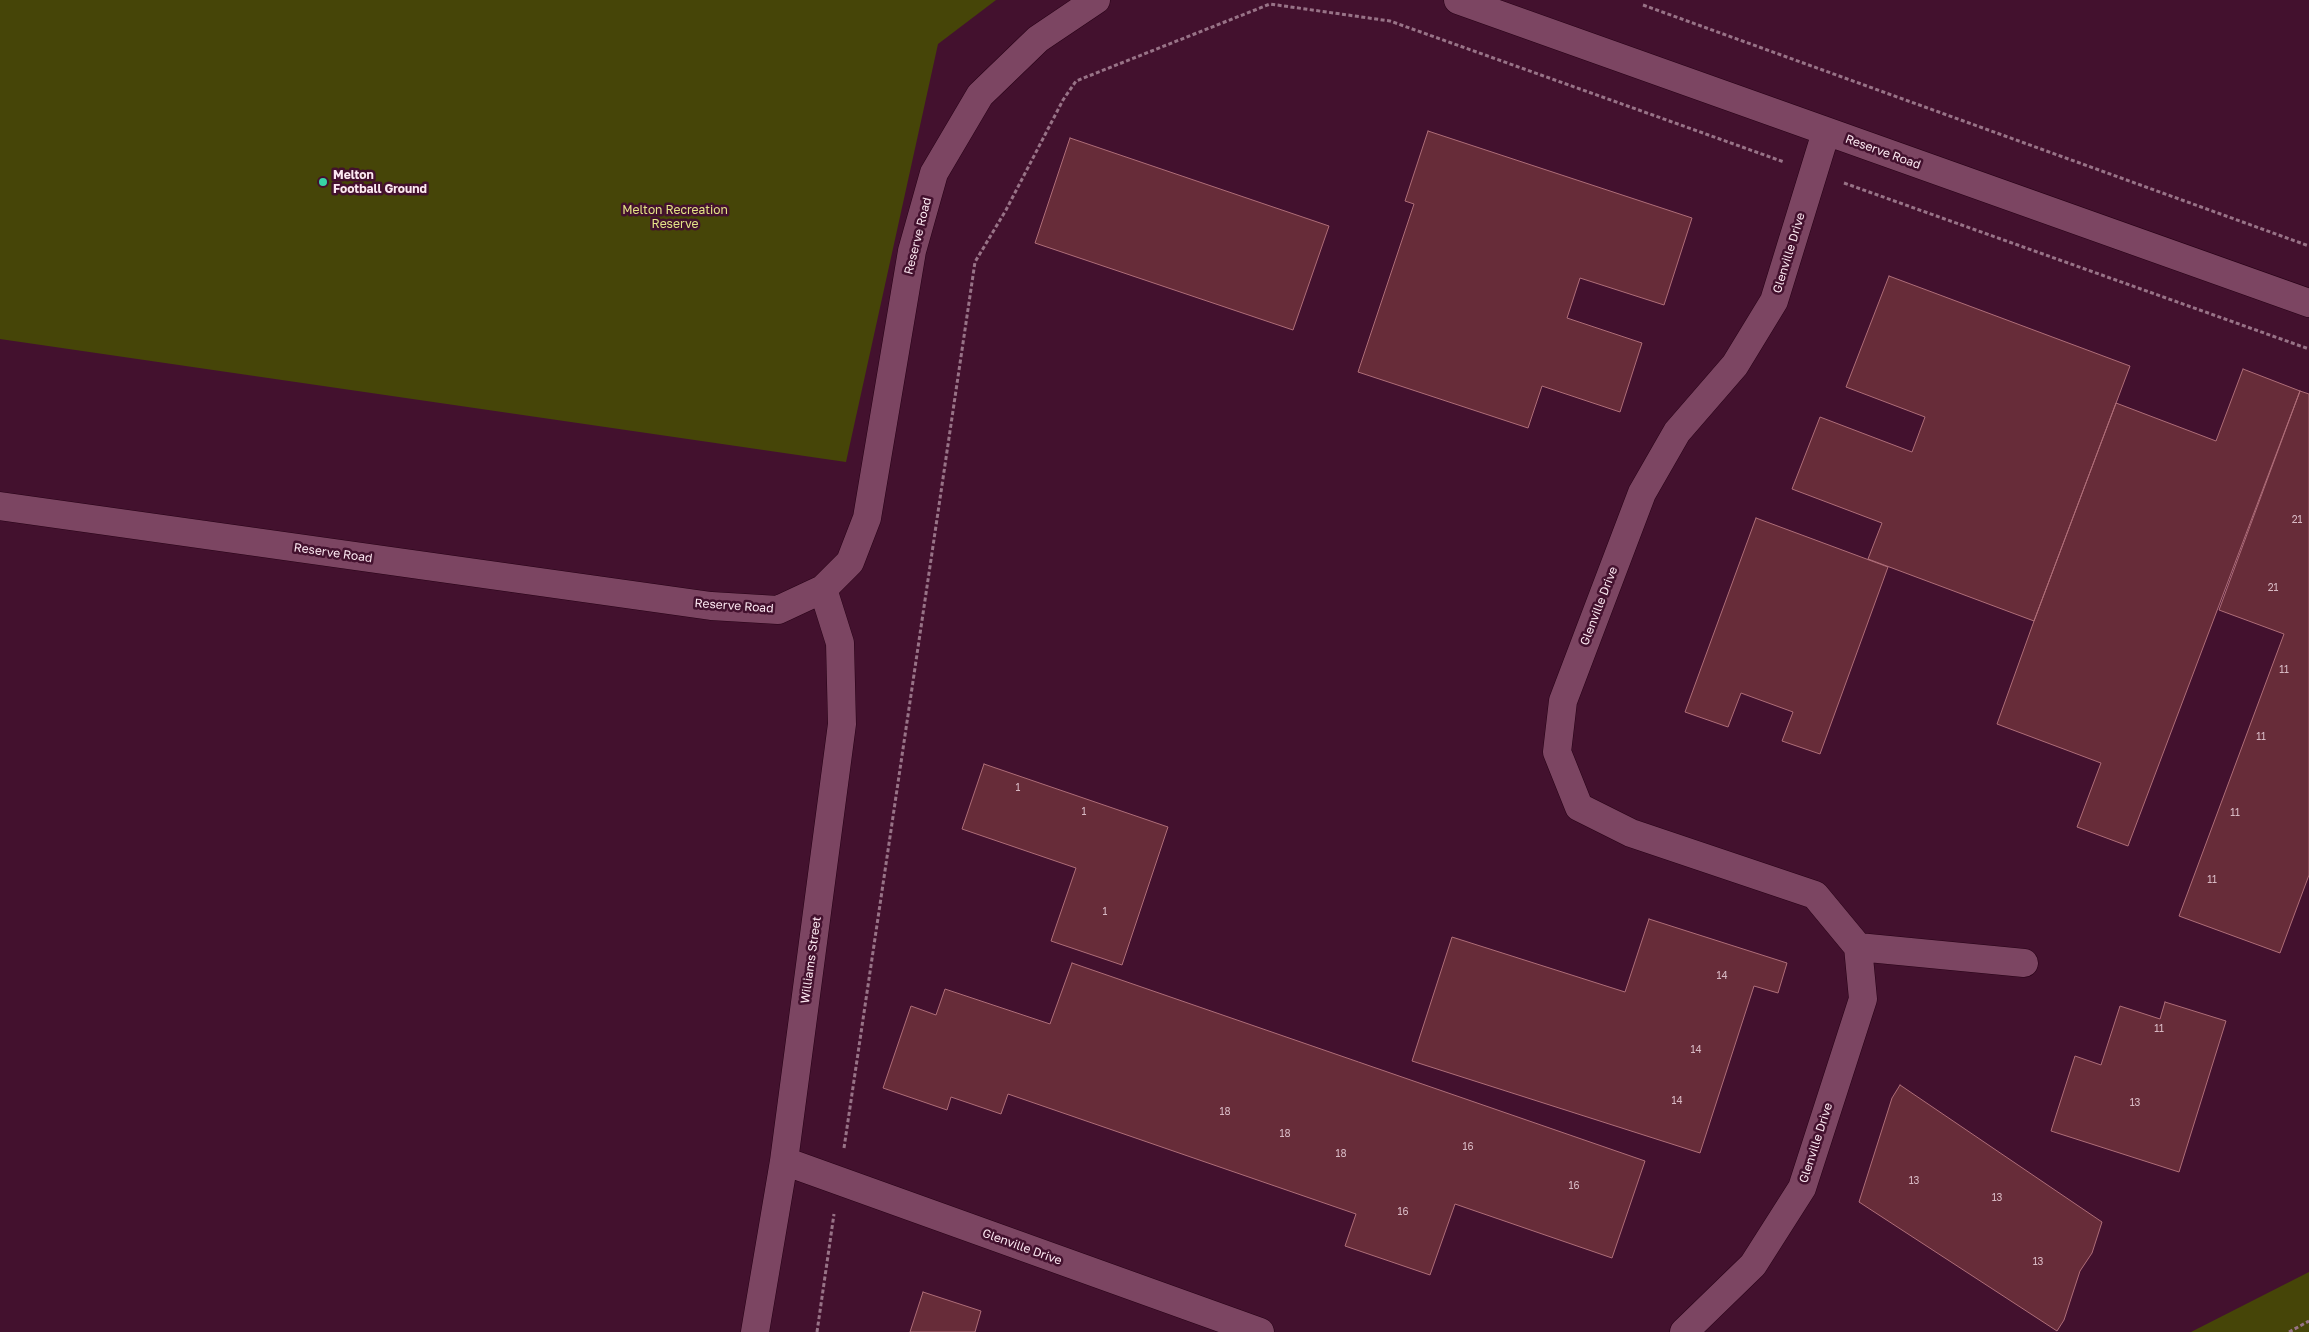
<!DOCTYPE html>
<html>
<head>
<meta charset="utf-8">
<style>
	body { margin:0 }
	canvas { display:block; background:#43112e }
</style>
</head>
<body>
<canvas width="2309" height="1332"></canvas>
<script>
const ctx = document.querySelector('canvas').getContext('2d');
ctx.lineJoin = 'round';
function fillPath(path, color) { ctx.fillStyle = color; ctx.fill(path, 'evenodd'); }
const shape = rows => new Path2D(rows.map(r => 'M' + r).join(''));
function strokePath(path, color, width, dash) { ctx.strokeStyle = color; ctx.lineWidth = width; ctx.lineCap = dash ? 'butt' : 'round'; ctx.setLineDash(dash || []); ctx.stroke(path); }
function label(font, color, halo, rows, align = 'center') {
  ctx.font = font + ' "Golos Text",sans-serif'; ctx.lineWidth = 5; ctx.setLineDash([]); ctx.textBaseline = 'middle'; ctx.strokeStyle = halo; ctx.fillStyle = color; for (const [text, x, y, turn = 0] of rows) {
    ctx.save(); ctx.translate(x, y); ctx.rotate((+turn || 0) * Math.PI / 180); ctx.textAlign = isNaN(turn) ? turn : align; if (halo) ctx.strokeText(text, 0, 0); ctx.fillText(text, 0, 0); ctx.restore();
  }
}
const green = shape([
	[0,0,996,0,938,44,846,462,0,339],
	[2309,1272,2309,1332,2191,1332]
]);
const building = shape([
	[1428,131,1692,218,1664,305,1580,278,1567,318,1642,343,1620,412,1542,386,1528,428,1358,372,1414,204,1405,201,1428,131],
	[1070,138,1329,226,1293,330,1035,243,1070,138],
	[1889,276,2130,366,2034,621,1868,559,1882,523,1792,489,1820,417,1912,452,1925,417,1846,387,1889,276],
	[2243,369,2300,391,2128,846,2077,827,2101,763,1997,724,2034,621,2116,403,2216,441,2243,369],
	[2300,391,2309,394,2309,875,2280,953,2179,916,2284,634,2219,610,2300,391],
	[1756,518,1888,567,1820,754,1782,741,1793,712,1741,693,1728,727,1685,712,1756,518],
	[984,764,1168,827,1122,965,1051,941,1076,868,962,829,984,764],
	[1649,919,1787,963,1778,993,1754,986,1700,1153,1412,1061,1452,937,1625,992,1649,919],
	[1072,963,1645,1161,1612,1258,1455,1204,1430,1275,1345,1246,1356,1214,1008,1094,1001,1114,951,1097,947,1110,883,1088,911,1006,936,1015,945,989,1050,1024,1072,963],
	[2165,1002,2226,1021,2179,1172,2051,1131,2075,1056,2101,1065,2120,1006,2160,1019,2165,1002],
	[1900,1085,2102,1222,2092,1253,2080,1271,2064,1320,2057,1331,1859,1202,1892,1098,1900,1085],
	[923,1292,981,1311,975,1332,910,1332,923,1292]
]);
const path = shape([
	[1643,5,2309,246],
	[1844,183,2309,349],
	[844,1148,975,262,1006,210,1063,100,1076,81,1270,4,1390,21,1784,162],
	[817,1332,834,1214],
	[2289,1332,2309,1321]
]);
const street = shape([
	[1458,0,2309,303],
	[0,506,711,606,778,610,823,589,850,562,867,518,912,251,934,173,980,95,1038,39,1096,0],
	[1858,947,2024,963],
	[784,1161,1260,1332],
	[755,1332,784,1161,842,724,840,643,823,589],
	[1684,1332,1753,1265,1802,1188,1863,999,1858,947,1815,895,1631,833,1579,807,1557,752,1563,701,1642,493,1677,432,1735,365,1774,301,1826,132]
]);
const markers = [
	[323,182,5,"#37d4a6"]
];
const numberNames = [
	["21",2297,520],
	["21",2273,588],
	["11",2284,670],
	["11",2261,737],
	["1",1018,788],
	["1",1084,812],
	["11",2235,813],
	["11",2212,880],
	["1",1105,912],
	["14",1722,976],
	["11",2159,1029],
	["14",1696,1050],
	["14",1677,1101],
	["13",2135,1103],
	["18",1225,1112],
	["18",1285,1134],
	["16",1468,1147],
	["18",1341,1154],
	["13",1914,1181],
	["16",1574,1186],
	["13",1997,1198],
	["16",1403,1212],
	["13",2038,1262]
];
const streetNames = [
	["Reserve Road",1883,152,20],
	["Reserve Road",918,236,-76],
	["Glenville Drive",1789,253,-73],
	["Reserve Road",333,553,8],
	["Reserve Road",734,606,4],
	["Glenville Drive",1599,606,-69],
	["Williams Street",811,960,-82],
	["Glenville Drive",1816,1143,-72],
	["Glenville Drive",1022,1247,20]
];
const poiNames = [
	["Melton",333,175],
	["Football Ground",333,189]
];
const parkNames = [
	["Melton Recreation",675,210],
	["Reserve",675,224]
];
fillPath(green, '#464508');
fillPath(building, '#672c39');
strokePath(building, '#ae6d78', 1);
strokePath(street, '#270016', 29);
strokePath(path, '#987387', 3, [4, 2.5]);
strokePath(street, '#7c4562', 28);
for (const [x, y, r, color] of markers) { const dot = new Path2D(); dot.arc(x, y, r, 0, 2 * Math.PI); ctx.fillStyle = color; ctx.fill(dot); strokePath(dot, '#43112e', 2); }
label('10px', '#d7b9c3', null, numberNames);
label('12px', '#fce8f1', '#43112e', streetNames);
label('bold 12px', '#fce8f1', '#43112e', poiNames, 'left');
label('12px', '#e4e487', '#43112e', parkNames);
</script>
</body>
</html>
